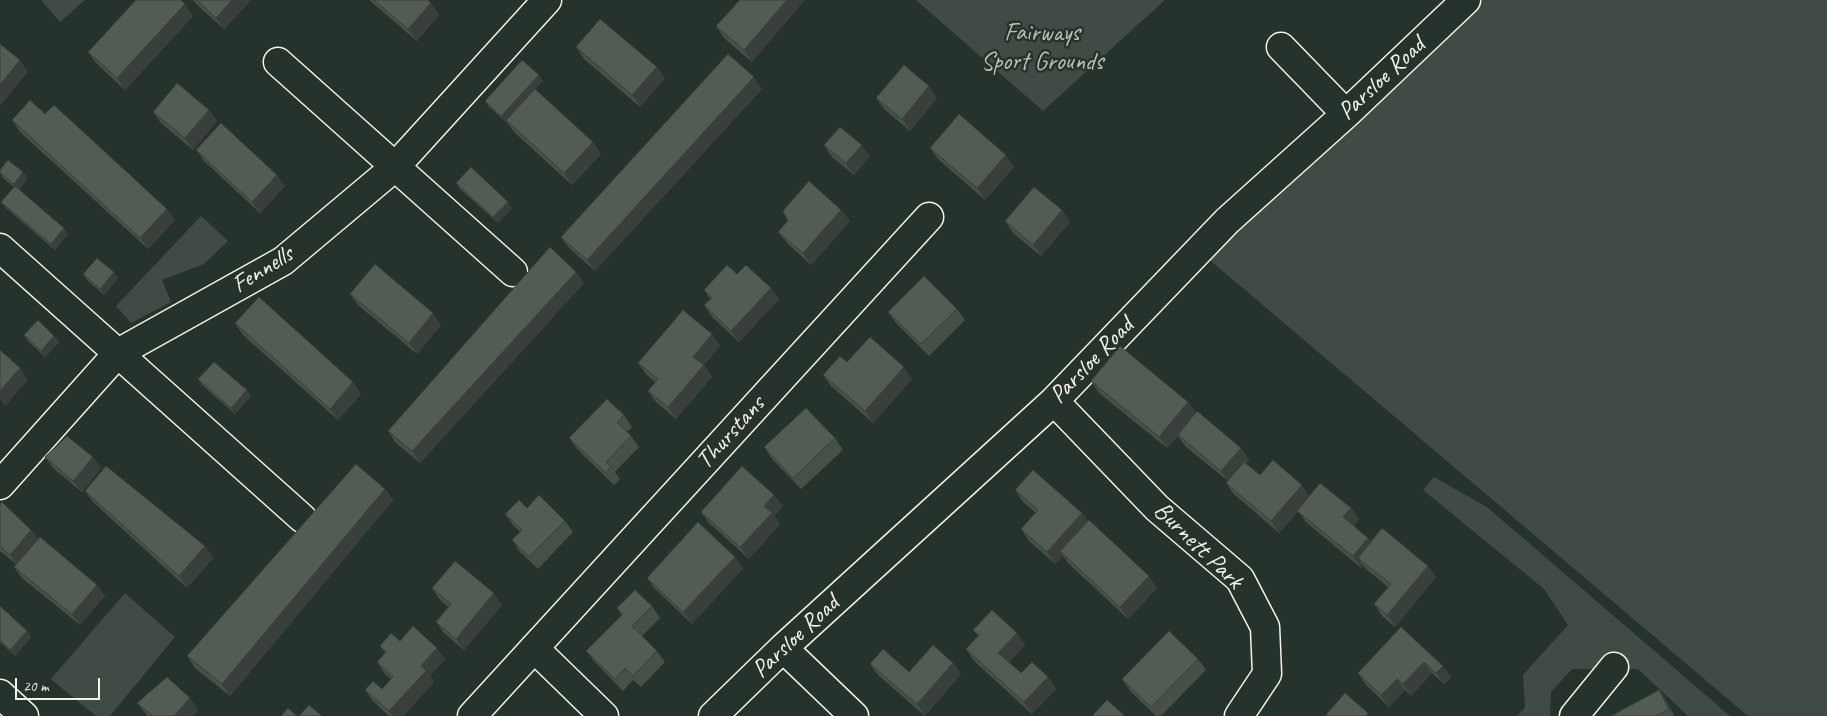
<!DOCTYPE html>
<html>
<head>
<meta charset="utf-8">
<style>
	body { margin:0 }
	#map { position:relative; width:1827px; height:716px; overflow:hidden; background:#26332d; font-family:Caveat,sans-serif }
	canvas { display:block }
	.scale { position:absolute; left:15px; top:678px; width:85px; height:22px; box-sizing:border-box; border:2px solid #f4f1e8; border-top:0; padding-left:6px; font-size:15px; line-height:18px; white-space:nowrap; color:#f4f1e8; -webkit-text-stroke:4px #26332d; paint-order:stroke }
</style>
</head>
<body>
<div id="map">
<canvas width="1827" height="716"></canvas>
<div class="scale">20 m</div>
</div>
<script>
const ctx = document.querySelector('canvas').getContext('2d');
ctx.lineJoin = 'round';
function fillPath(path, color) { ctx.fillStyle = color; ctx.fill(path, 'evenodd'); }
const shape = rows => new Path2D(rows.map(r => 'M' + r).join(''));
function strokePath(path, color, width, dash) { ctx.strokeStyle = color; ctx.lineWidth = width; ctx.lineCap = dash ? 'butt' : 'round'; ctx.setLineDash(dash || []); ctx.stroke(path); }
function label(font, color, halo, rows, align = 'center') {
  ctx.font = font + ' Caveat,sans-serif'; ctx.lineWidth = 5; ctx.setLineDash([]); ctx.textBaseline = 'middle'; ctx.strokeStyle = halo; ctx.fillStyle = color; for (const [text, x, y, turn = 0] of rows) {
    ctx.save(); ctx.translate(x, y); ctx.rotate((+turn || 0) * Math.PI / 180); ctx.textAlign = isNaN(turn) ? turn : align; if (halo) ctx.strokeText(text, 0, 0); ctx.fillText(text, 0, 0); ctx.restore();
  }
}
const green = shape([
	[41,0,85,0,60,22],
	[916,0,1165,0,1043,111],
	[1456,0,1827,0,1827,716,1748,716,1199,251],
	[201,216,228,241,204,264,162,280,171,302,131,323,116,306],
	[1434,477,1487,507,1730,716,1688,716,1638,669,1572,669,1551,692,1550,716,1517,716,1525,708,1523,675,1568,625,1544,589,1423,490],
	[125,593,175,637,110,716,96,716,51,679]
]);
const minor = shape([
	[1281,47,1346,114],
	[278,62,513,272],
	[0,248,302,518],
	[1054,401,1157,508,1240,579,1265,627,1267,674,1239,716],
	[0,485,118,353,283,261,395,167,547,0],
	[534,648,604,716],
	[783,648,854,716],
	[0,694,24,716],
	[472,716,929,217],
	[713,716,783,648,1054,401,1227,221,1346,114,1466,0],
	[1574,716,1614,667]
]);
const wall = shape([
	[193,0,251,0,224,29,196,4],
	[369,0,428,0,439,15,417,41],
	[740,0,752,62,724,38,716,26],
	[193,16,125,90,96,63,88,52],
	[576,47,665,78,640,107,584,59],
	[543,81,535,89,601,154,572,185,514,132,506,121,506,122,489,107,485,101],
	[929,86,937,98,910,131,884,109,876,98],
	[762,89,595,271,569,248,561,237],
	[209,110,217,121,193,150,161,123,153,112],
	[45,114,175,220,148,249,20,132,12,120],
	[824,145,870,156,854,175,832,157],
	[930,148,1014,167,985,200,938,159],
	[196,150,285,186,260,213,204,161],
	[0,170,28,178,19,189,68,234,55,250,6,208,1,202,14,187,3,178,0,173],
	[456,183,512,208,498,223,460,189],
	[841,210,850,221,811,265,787,243,778,232,788,221],
	[1062,210,1070,222,1041,256,1013,233,1005,221],
	[114,272,118,278,104,295,87,280,83,274],
	[576,272,584,283,420,463,396,443,388,431],
	[737,274,779,299,739,342,712,317,704,305,710,299,704,290],
	[350,294,441,325,417,354,358,305],
	[957,309,965,320,929,356,896,323,888,312],
	[235,323,361,394,338,420,243,335],
	[712,334,720,346,704,365,712,377,676,419,656,402,648,391,655,382,646,374,638,363],
	[24,335,54,336,59,342,45,357,28,341],
	[823,375,912,379,873,423,831,386],
	[198,379,247,390,251,396,235,414,202,385],
	[1091,381,1188,402,1196,413,1241,448,1249,460,1246,463,1260,475,1309,496,1351,508,1359,519,1354,526,1368,538,1371,542,1428,566,1436,577,1395,627,1382,616,1374,604,1388,587,1366,569,1363,565,1361,568,1306,522,1298,511,1279,533,1234,494,1226,483,1228,481,1186,447,1178,436,1167,448,1099,393],
	[624,415,632,427,627,432,631,436,639,447,615,472,620,479,614,485,577,449,569,438],
	[835,438,843,450,801,489,772,459,764,447],
	[45,457,93,457,101,468,82,492,53,468],
	[385,489,393,500,230,696,195,668,187,656],
	[1015,490,1082,513,1088,521,1157,588,1128,619,1068,563,1063,556,1055,564,1029,541,1021,529,1036,513,1023,502],
	[85,491,205,546,213,558,187,588,93,502],
	[774,495,783,506,774,516,780,524,749,559,709,523,701,512],
	[0,504,31,530,38,539,105,596,80,625,22,578,14,567,16,564,0,551],
	[527,508,565,521,573,532,538,569,520,552,512,540,520,532,513,525,505,514],
	[735,557,743,568,692,624,655,589,647,578],
	[432,588,502,605,464,650,444,633,436,622,448,607,440,600],
	[0,606,27,631,31,637,15,656,0,642],
	[652,606,660,618,642,636,657,651,665,662,641,687,633,680,623,691,595,662,586,651,622,616,617,608],
	[1401,627,1451,677,1444,684,1432,673,1411,696,1405,690,1389,707,1366,685,1358,673],
	[973,630,1017,633,1025,645,1009,662,1021,673,1048,677,1056,689,1032,714,974,661,966,649,978,636],
	[400,641,445,659,430,676,434,682,403,716,389,716,373,701,365,690,382,689,391,679,385,674,377,662,385,653,380,646],
	[1198,659,1206,670,1161,716,1156,716,1130,691,1122,679],
	[953,663,961,674,925,716,878,675,870,664,909,672],
	[1659,690,1664,696,1674,715,1671,716,1611,716],
	[190,698,198,710,192,716,148,716,146,714,137,703]
]);
const shadedWall = shape([
	[232,0,251,0,224,29,216,18],
	[787,0,805,0,752,62,744,50],
	[431,3,439,15,417,41,408,29],
	[185,4,193,16,125,90,117,78],
	[20,60,28,72,0,106,0,85],
	[657,67,665,78,640,107,632,95],
	[539,75,543,81,506,122,501,116],
	[754,77,762,89,595,271,587,260],
	[929,86,937,98,910,131,902,119],
	[209,110,217,121,193,150,185,138],
	[593,142,601,154,572,185,564,173],
	[862,145,870,156,854,175,846,163],
	[1006,155,1014,167,985,200,977,188],
	[23,172,28,178,18,190,14,184],
	[277,175,285,186,260,213,252,202],
	[508,202,512,208,498,223,493,217],
	[167,209,175,220,148,249,140,238],
	[841,210,850,221,811,265,803,253],
	[1062,210,1070,222,1041,256,1033,245],
	[64,228,68,234,55,250,51,244],
	[114,272,118,278,104,295,100,289],
	[576,272,584,283,420,463,412,451],
	[771,288,779,299,739,342,731,331],
	[433,313,441,325,417,354,409,343],
	[712,334,720,346,704,365,712,377,676,419,668,407,693,357],
	[54,336,59,342,45,357,41,351],
	[904,367,912,379,873,423,865,411],
	[20,368,28,380,5,406,0,399,0,391],
	[353,382,361,394,338,420,330,409],
	[247,390,251,396,235,414,231,408],
	[1188,402,1196,413,1167,448,1159,437],
	[1241,448,1249,460,1229,483,1221,471],
	[93,457,101,468,82,492,73,481],
	[1302,485,1310,497,1279,533,1271,521],
	[385,489,393,500,230,696,222,684],
	[774,495,783,506,774,516,780,524,749,559,740,547,764,506],
	[1351,508,1359,519,1351,529,1343,517],
	[1082,513,1090,524,1060,551,1063,556,1055,564,1047,552],
	[31,530,40,542,18,566,10,555],
	[1368,538,1376,549,1358,558,1363,565,1361,568,1353,556],
	[205,546,213,558,187,588,179,576],
	[735,557,743,568,692,624,683,612],
	[1428,566,1436,577,1395,627,1387,615],
	[1149,576,1157,588,1128,619,1120,607],
	[97,585,105,596,80,625,72,614],
	[494,593,502,605,464,650,456,639],
	[27,631,31,637,15,656,10,650],
	[1017,633,1025,645,1007,664,998,653],
	[437,648,445,659,430,676,434,682,403,716,392,716,389,711,421,666],
	[1424,662,1432,673,1411,696,1403,684],
	[953,663,961,674,925,716,917,704],
	[1443,666,1451,677,1444,684,1436,673],
	[1048,677,1056,689,1032,714,1024,702],
	[1397,679,1405,690,1389,707,1381,695],
	[1659,690,1664,696,1674,715,1669,709],
	[190,698,198,710,192,716,174,716]
]);
const building = shape([
	[136,0,181,0,185,4,117,78,88,52,136,0],
	[197,0,232,0,216,18,197,0],
	[374,0,428,0,431,3,408,29,374,0],
	[740,0,787,0,744,50,716,26,740,0],
	[600,19,657,67,632,95,576,47,600,19],
	[0,44,20,60,0,85,0,44],
	[728,54,754,77,587,260,561,237,728,54],
	[522,60,539,75,501,116,485,101,522,60],
	[904,65,929,86,902,119,876,98,904,65],
	[177,83,209,110,185,138,153,112,177,83],
	[535,89,593,142,564,173,506,120,535,89],
	[30,100,45,114,54,105,167,209,140,238,12,120,30,100],
	[959,114,1006,155,977,188,930,148,959,114],
	[221,123,277,175,252,202,196,150,221,123],
	[840,127,862,145,846,163,824,145,840,127],
	[8,160,23,172,14,184,0,173,0,170,8,160],
	[471,167,508,202,493,217,456,183,471,167],
	[809,181,841,210,803,253,778,232,788,221,783,211,809,181],
	[15,186,64,228,51,244,1,202,15,186],
	[1034,187,1062,210,1033,245,1005,221,1034,187],
	[550,247,576,272,412,451,388,431,550,247],
	[97,258,114,272,100,289,83,274,97,258],
	[375,264,433,313,409,343,350,294,375,264],
	[727,265,737,274,746,265,771,288,731,331,704,305,712,298,704,290,727,265],
	[924,276,957,309,921,344,888,312,924,276],
	[259,297,353,382,330,409,235,323,259,297],
	[683,310,712,334,693,357,704,365,668,407,648,391,658,379,638,363,683,310],
	[38,320,54,336,41,351,24,335,38,320],
	[870,337,904,367,865,411,823,375,840,356,847,362,870,337],
	[1120,346,1188,402,1159,437,1091,381,1120,346],
	[0,350,20,368,0,391,0,350],
	[214,362,247,390,231,408,198,379,214,362],
	[607,399,624,415,617,422,631,436,606,462,611,467,606,473,569,438,607,399],
	[806,408,835,438,793,478,764,447,806,408],
	[1197,411,1241,448,1221,471,1178,435,1197,411],
	[67,436,93,457,73,481,45,457,67,436],
	[1273,460,1302,485,1271,521,1226,483,1244,462,1260,475,1273,460],
	[356,464,385,489,222,684,187,656,356,464],
	[106,466,205,546,179,576,85,491,106,466],
	[742,466,774,495,764,506,772,513,740,547,701,512,742,466],
	[1033,470,1082,513,1047,552,1021,529,1038,510,1015,490,1033,470],
	[1320,483,1351,508,1343,517,1368,538,1353,556,1297,511,1320,483],
	[539,495,565,521,529,557,512,540,522,530,505,514,519,500,527,508,539,495],
	[2,502,31,530,10,555,0,546,0,504,2,502],
	[1089,520,1149,576,1120,607,1060,551,1089,520],
	[698,522,735,557,683,612,647,578,698,522],
	[1382,528,1428,566,1387,615,1374,604,1391,584,1358,558,1382,528],
	[40,537,97,585,72,614,14,567,40,537],
	[455,561,494,593,456,639,436,622,451,604,432,588,455,561],
	[635,590,652,606,632,626,657,651,633,676,625,668,615,679,586,651,623,614,617,608,635,590],
	[0,606,27,631,10,650,0,640,0,606],
	[992,610,1017,633,998,653,1021,673,1032,662,1048,677,1024,702,966,649,979,635,973,630,992,610],
	[413,626,437,648,421,666,426,671,389,711,365,690,373,681,382,689,393,677,377,662,386,652,380,646,391,633,400,641,413,626],
	[1401,627,1443,666,1436,673,1424,662,1403,684,1397,679,1381,695,1358,673,1401,627],
	[1169,631,1198,659,1151,707,1122,679,1169,631],
	[933,645,953,663,917,704,870,664,883,649,909,672,933,645],
	[167,677,190,698,174,716,153,716,137,703,167,677],
	[1659,690,1669,709,1656,716,1611,716,1659,690],
	[1345,693,1368,713,1366,716,1325,716,1345,693],
	[1107,700,1125,716,1092,716,1107,700],
	[309,705,322,716,299,716,309,705],
	[288,708,297,716,281,716,288,708]
]);
const parkNames = [
	["Fairways",1042,33],
	["Sport Grounds",1042,62]
];
const streetNames = [
	["Parsloe Road",1382,79,-43],
	["Fennells",263,270,-32],
	["Parsloe Road",1092,361,-46],
	["Thurstans",731,433,-48],
	["Burnett Park",1198,546,44],
	["Parsloe Road",796,637,-43]
];
fillPath(green, '#414b45');
strokePath(minor, '#f4f1e8', 31);
strokePath(minor, '#26332d', 28);
fillPath(wall, '#474f49');
fillPath(shadedWall, '#39403c');
fillPath(building, '#525c55');
strokePath(building, '#39403c', 1);
label('25px', '#bebfb7', '#26332d', parkNames);
label('25px', '#f4f1e8', '#26332d', streetNames);
</script>
</body>
</html>
